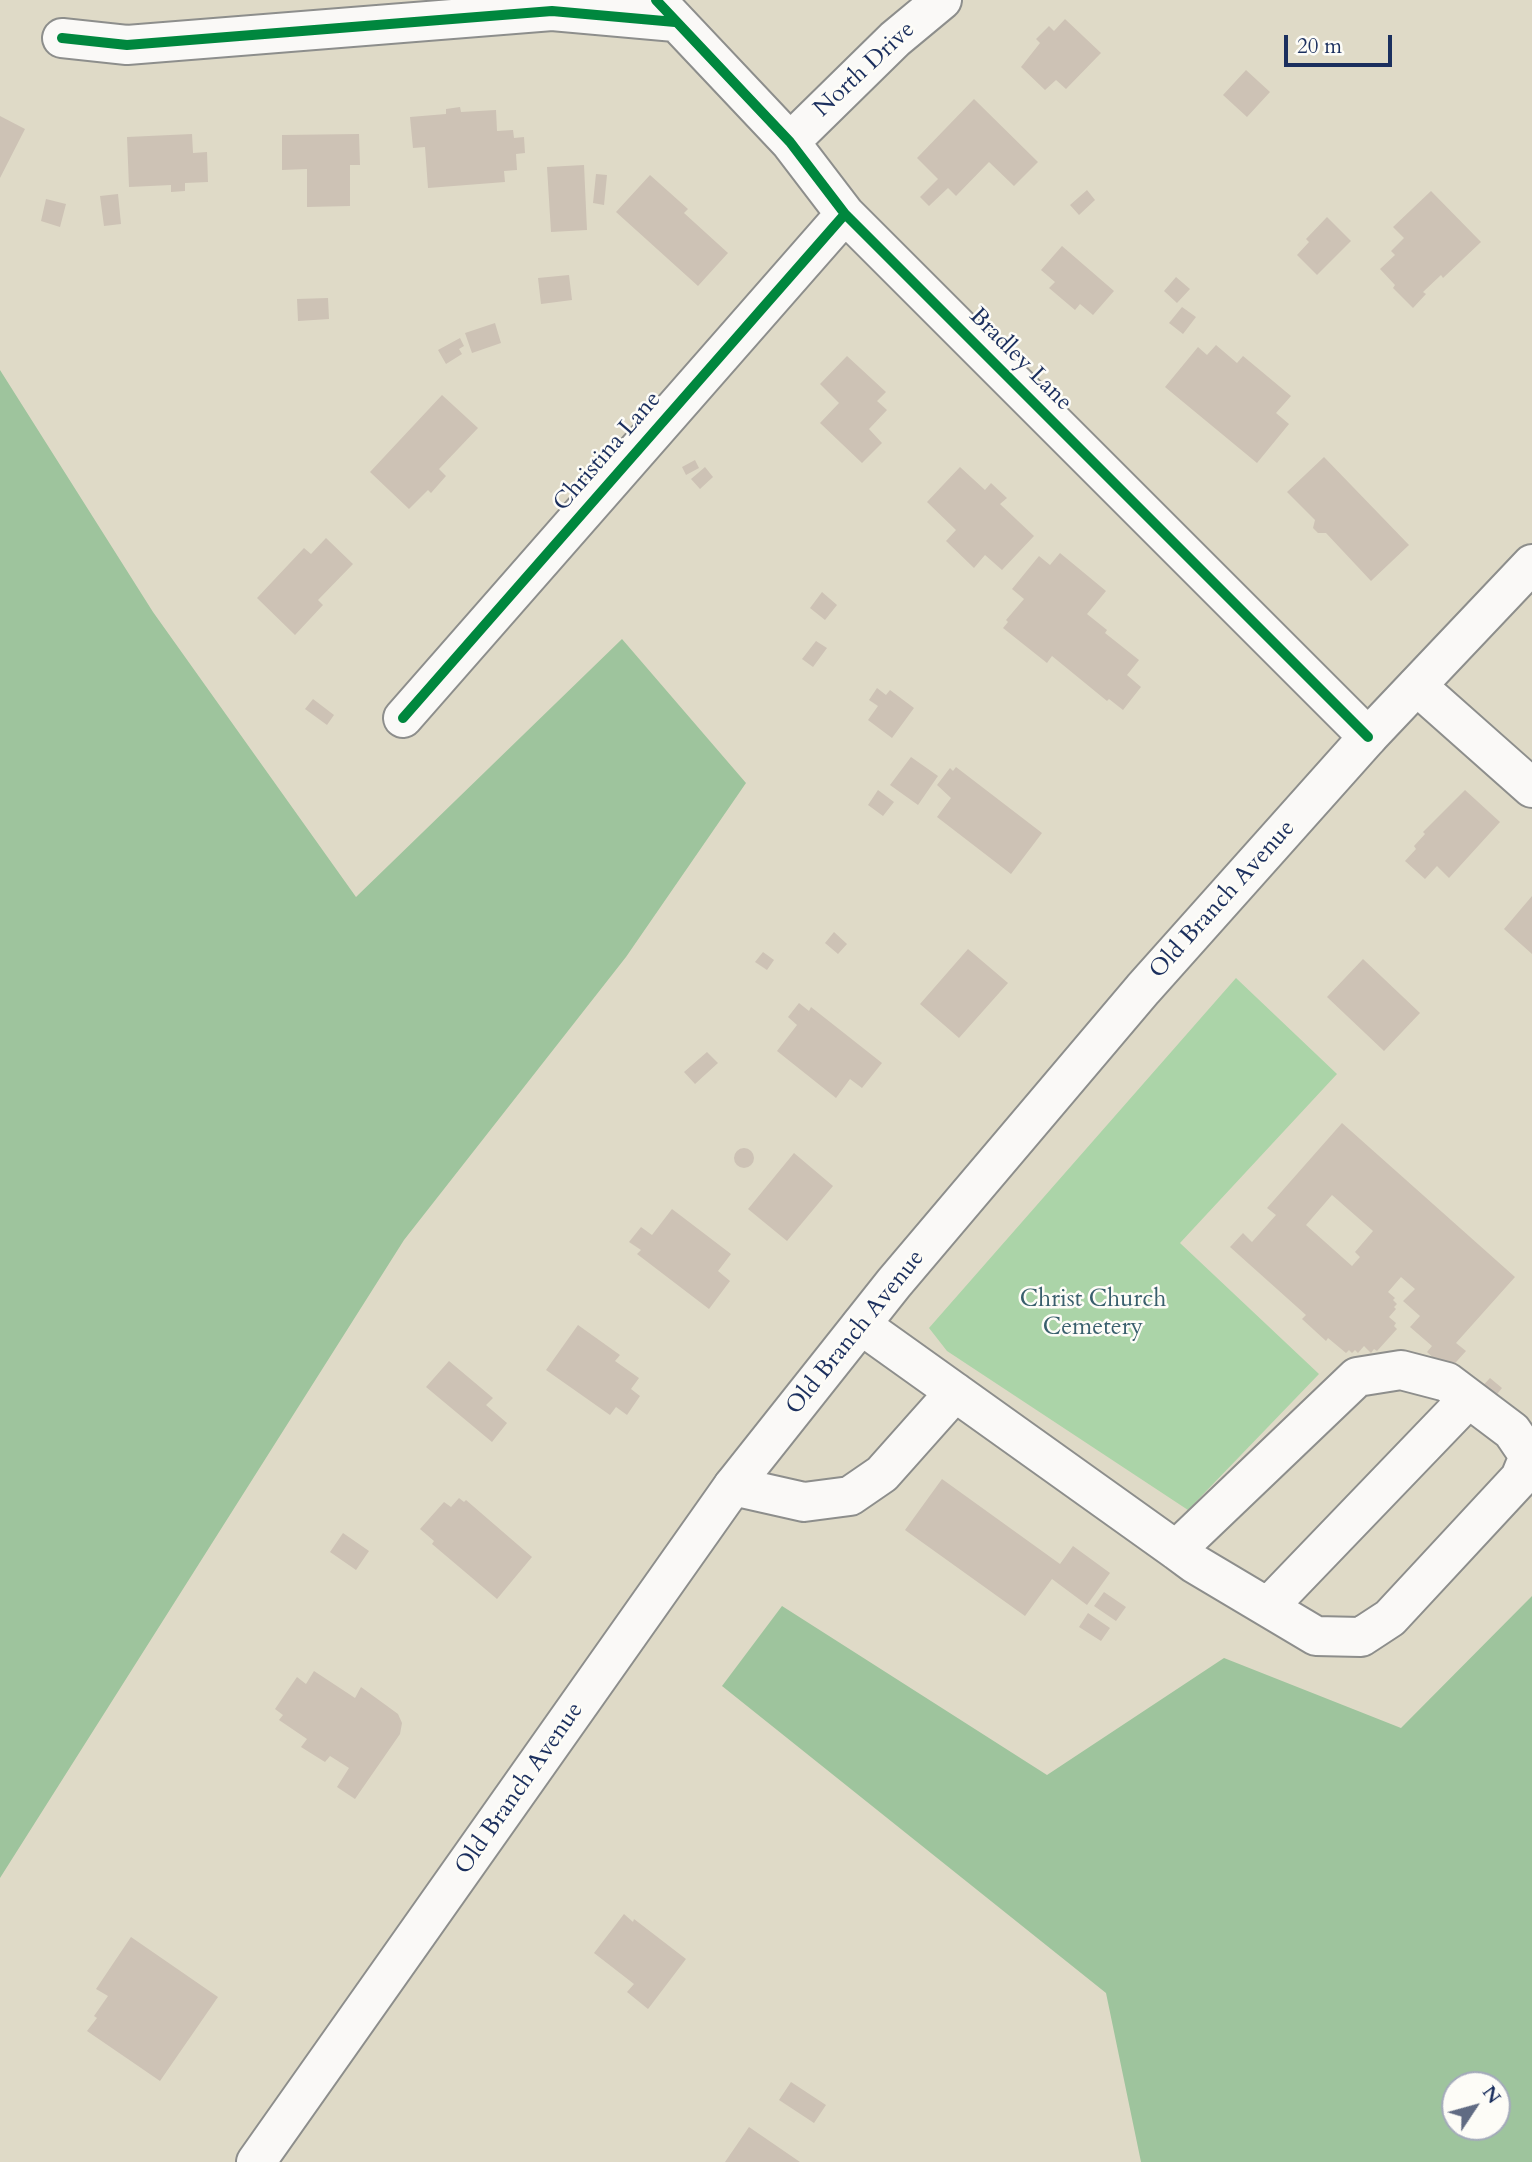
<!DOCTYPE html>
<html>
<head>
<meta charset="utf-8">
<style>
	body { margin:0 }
	#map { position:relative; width:1532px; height:2162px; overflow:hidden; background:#dfdac7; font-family:Cardo,serif }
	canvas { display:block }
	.north { position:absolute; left:1441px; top:2071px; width:70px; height:70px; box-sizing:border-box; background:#fdfcf7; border:2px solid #a3aaba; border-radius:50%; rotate:54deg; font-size:19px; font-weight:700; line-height:28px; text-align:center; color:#1b2f5e }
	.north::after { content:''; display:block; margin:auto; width:24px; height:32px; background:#606b83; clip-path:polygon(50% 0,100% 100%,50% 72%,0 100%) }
	.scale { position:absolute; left:1284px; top:35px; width:108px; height:32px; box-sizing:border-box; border:4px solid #1b2f5e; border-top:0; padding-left:9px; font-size:21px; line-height:24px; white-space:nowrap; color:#1b2f5e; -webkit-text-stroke:5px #fdfcf7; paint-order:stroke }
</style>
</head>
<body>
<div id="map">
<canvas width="1532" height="2162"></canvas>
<div class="north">N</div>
<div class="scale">20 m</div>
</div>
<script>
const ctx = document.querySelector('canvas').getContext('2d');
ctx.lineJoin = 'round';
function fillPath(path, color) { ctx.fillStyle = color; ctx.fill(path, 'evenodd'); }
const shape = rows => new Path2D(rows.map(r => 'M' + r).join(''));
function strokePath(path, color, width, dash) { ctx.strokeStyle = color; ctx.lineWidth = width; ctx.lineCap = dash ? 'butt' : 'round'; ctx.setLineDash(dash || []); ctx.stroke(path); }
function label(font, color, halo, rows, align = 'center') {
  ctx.font = font + ' Cardo,serif'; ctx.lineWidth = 5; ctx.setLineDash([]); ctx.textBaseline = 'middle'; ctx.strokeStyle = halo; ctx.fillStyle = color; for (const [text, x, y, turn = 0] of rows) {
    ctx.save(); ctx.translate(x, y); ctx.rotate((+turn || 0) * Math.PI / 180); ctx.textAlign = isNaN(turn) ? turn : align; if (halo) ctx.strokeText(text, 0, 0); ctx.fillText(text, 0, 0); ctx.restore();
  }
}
const green = shape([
	[1236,978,1337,1074,1180,1243,1319,1374,1188,1510,947,1351,929,1328]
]);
const forest = shape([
	[0,370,153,612,356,897,622,639,746,783,626,957,404,1240,0,1878],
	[1532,1596,1532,2162,1141,2162,1106,1993,722,1686,782,1606,1047,1775,1224,1658,1401,1728],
	[1497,2085,1497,2127,1455,2127,1455,2085]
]);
const building = shape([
	[1065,19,1101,53,1066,89,1056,80,1045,90,1021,67,1040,43,1036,39,1049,26,1054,31],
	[1246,70,1270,92,1247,117,1223,95],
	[974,99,1038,162,1014,186,989,162,956,196,948,188,929,206,920,197,938,179,917,158],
	[460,107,461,112,496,110,497,131,513,130,514,138,524,137,525,153,516,154,517,170,504,171,505,182,428,188,425,147,413,148,410,117,446,114,446,109],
	[0,116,25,129,0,178],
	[192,134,193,153,207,152,208,182,185,183,185,191,171,192,171,185,129,187,127,137],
	[359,134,360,165,350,165,350,206,307,207,307,169,282,170,282,135],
	[584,165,587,230,551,232,547,167],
	[596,174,607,175,604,205,593,203],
	[650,175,688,209,684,213,728,253,698,286,616,212],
	[1087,190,1095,200,1079,215,1070,205],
	[1431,191,1481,242,1443,278,1441,275,1423,292,1426,294,1413,308,1393,288,1395,285,1380,269,1395,255,1391,251,1404,238,1393,227],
	[118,194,121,224,104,226,100,196],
	[46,199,66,204,60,227,41,221],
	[1327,217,1351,241,1317,275,1297,255,1309,242,1306,239],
	[1062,246,1114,291,1093,315,1080,304,1075,310,1049,288,1055,282,1041,270],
	[569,275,572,300,541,304,538,278],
	[1176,277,1190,289,1177,303,1164,291],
	[328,298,329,319,298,321,297,299],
	[1182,307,1196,317,1183,334,1169,323],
	[495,323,501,343,472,353,465,333],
	[460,338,464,346,459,349,462,354,446,364,438,350],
	[1216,345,1237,363,1243,356,1291,396,1276,413,1289,424,1257,463,1165,387,1198,347,1207,355],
	[847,356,886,392,877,401,887,410,869,429,882,443,862,463,820,423,839,403,820,384],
	[442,395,478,428,439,469,446,476,431,493,428,490,409,509,370,472],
	[1324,457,1409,545,1371,581,1326,533,1318,533,1313,528,1315,520,1287,492],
	[695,460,699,468,686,475,682,467],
	[705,467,713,477,700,489,691,479],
	[960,467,985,490,991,483,1007,498,1000,504,1034,536,1002,570,985,555,974,568,946,541,956,530,927,502],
	[326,538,353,564,318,600,323,605,295,635,257,598,304,548,311,554],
	[1060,553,1106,591,1087,614,1107,630,1105,633,1139,660,1127,675,1141,687,1123,710,1109,699,1107,701,1052,656,1047,663,1003,628,1008,622,1006,620,1024,599,1012,589,1039,556,1050,565],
	[822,592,837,605,825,620,810,608],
	[816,641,827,648,813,667,802,659],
	[877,688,886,695,890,690,914,708,892,738,868,720,878,706,869,700],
	[313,699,334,715,327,725,305,709],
	[911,757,938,776,918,805,890,785],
	[956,767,1042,833,1011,874,937,817,951,798,937,785,950,768,953,771],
	[878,790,894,802,883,816,868,805],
	[1465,790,1500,822,1449,878,1437,866,1425,879,1405,861,1416,849,1414,846,1425,834,1423,832],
	[1532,896,1532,954,1504,929],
	[834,932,847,944,838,954,825,943],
	[968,949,1008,983,959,1038,920,1004],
	[763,952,774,960,767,970,755,962],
	[1363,959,1420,1013,1384,1051,1327,997],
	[799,1003,809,1011,811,1007,882,1063,862,1088,850,1079,836,1098,777,1051,797,1025,788,1017],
	[707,1052,718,1063,695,1084,684,1072],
	[1342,1123,1515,1277,1456,1343,1466,1351,1448,1371,1427,1352,1432,1346,1410,1327,1420,1316,1403,1301,1415,1289,1401,1277,1388,1292,1395,1298,1393,1300,1397,1304,1394,1307,1396,1309,1389,1317,1396,1323,1394,1326,1397,1329,1377,1351,1374,1349,1371,1353,1364,1346,1358,1353,1355,1350,1352,1353,1349,1350,1346,1353,1328,1338,1326,1341,1302,1319,1306,1315,1230,1247,1243,1233,1252,1242,1276,1215,1267,1208],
	[1332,1195,1373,1231,1355,1252,1360,1257,1352,1266,1306,1225],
	'734 1158a10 10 0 1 1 20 0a10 10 0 1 1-20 0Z',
	[794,1153,833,1186,787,1241,748,1209],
	[672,1209,731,1254,718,1271,730,1281,709,1309,637,1254,641,1250,629,1242,641,1227,652,1235],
	[578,1325,620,1355,615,1361,639,1378,631,1389,640,1396,627,1415,616,1407,610,1415,546,1370],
	[449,1361,493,1398,486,1405,507,1423,492,1442,426,1387],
	[1490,1378,1502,1388,1489,1404,1476,1393],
	[942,1479,1060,1564,1073,1546,1110,1573,1087,1605,1052,1579,1025,1616,905,1530],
	[459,1498,464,1502,466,1500,532,1557,497,1599,432,1544,434,1541,420,1529,444,1502,451,1507],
	[343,1533,369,1551,356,1570,330,1552],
	[1104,1592,1126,1607,1116,1621,1094,1606],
	[1088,1613,1110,1628,1101,1641,1079,1627],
	[314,1671,355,1698,361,1687,398,1714,402,1723,400,1734,355,1799,337,1787,349,1768,330,1756,325,1762,301,1747,307,1739,279,1720,283,1715,275,1709,297,1677,306,1684],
	[624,1914,633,1922,634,1919,686,1959,648,2009,627,1992,634,1984,594,1953],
	[131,1937,218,1997,160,2081,87,2031,97,2018,94,2016,108,1996,96,1989],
	[791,2082,826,2105,814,2123,779,2100],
	[749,2127,800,2162,725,2162]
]);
const minor = shape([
	[656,0,790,142,845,214,1368,737],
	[62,38,127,45,552,11,675,22],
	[790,142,895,39,942,0],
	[1417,686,1532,788],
	[403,718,845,214],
	[861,1325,1176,1550,1195,1564,1316,1636,1361,1637,1390,1618,1520,1478,1529,1456,1512,1431,1447,1382,1401,1370,1357,1377,1176,1550],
	[733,1486,804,1502,850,1496,882,1474,955,1392],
	[1268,1607,1468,1399]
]);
const major = shape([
	[256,2162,733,1486,894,1283,1143,989,1368,737,1532,564]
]);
const cycleway = shape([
	[656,0,790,142,845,214,1368,737],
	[62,38,127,45,552,11,675,22],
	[403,718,845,214]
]);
const streetNames = [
	["North Drive",865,70,-43],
	["Bradley Lane",1020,360,45],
	["Christina Lane",608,452,-49],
	["Old Branch Avenue",1223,900,-48],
	["Old Branch Avenue",856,1333,-51],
	["Old Branch Avenue",520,1789,-55]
];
const parkNames = [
	["Christ Church",1093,1300],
	["Cemetery",1093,1328]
];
fillPath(green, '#abd4a8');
fillPath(forest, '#9ec49d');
fillPath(building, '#cdc2b5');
strokePath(minor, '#8d8e8c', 42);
strokePath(major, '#8d8e8c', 42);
strokePath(minor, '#faf9f7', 38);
strokePath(major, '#faf9f7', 38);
strokePath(cycleway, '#00873e', 10);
label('24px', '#1b2f5e', '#fdfcf7', streetNames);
label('24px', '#395f6d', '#fdfcf7', parkNames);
</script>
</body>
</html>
